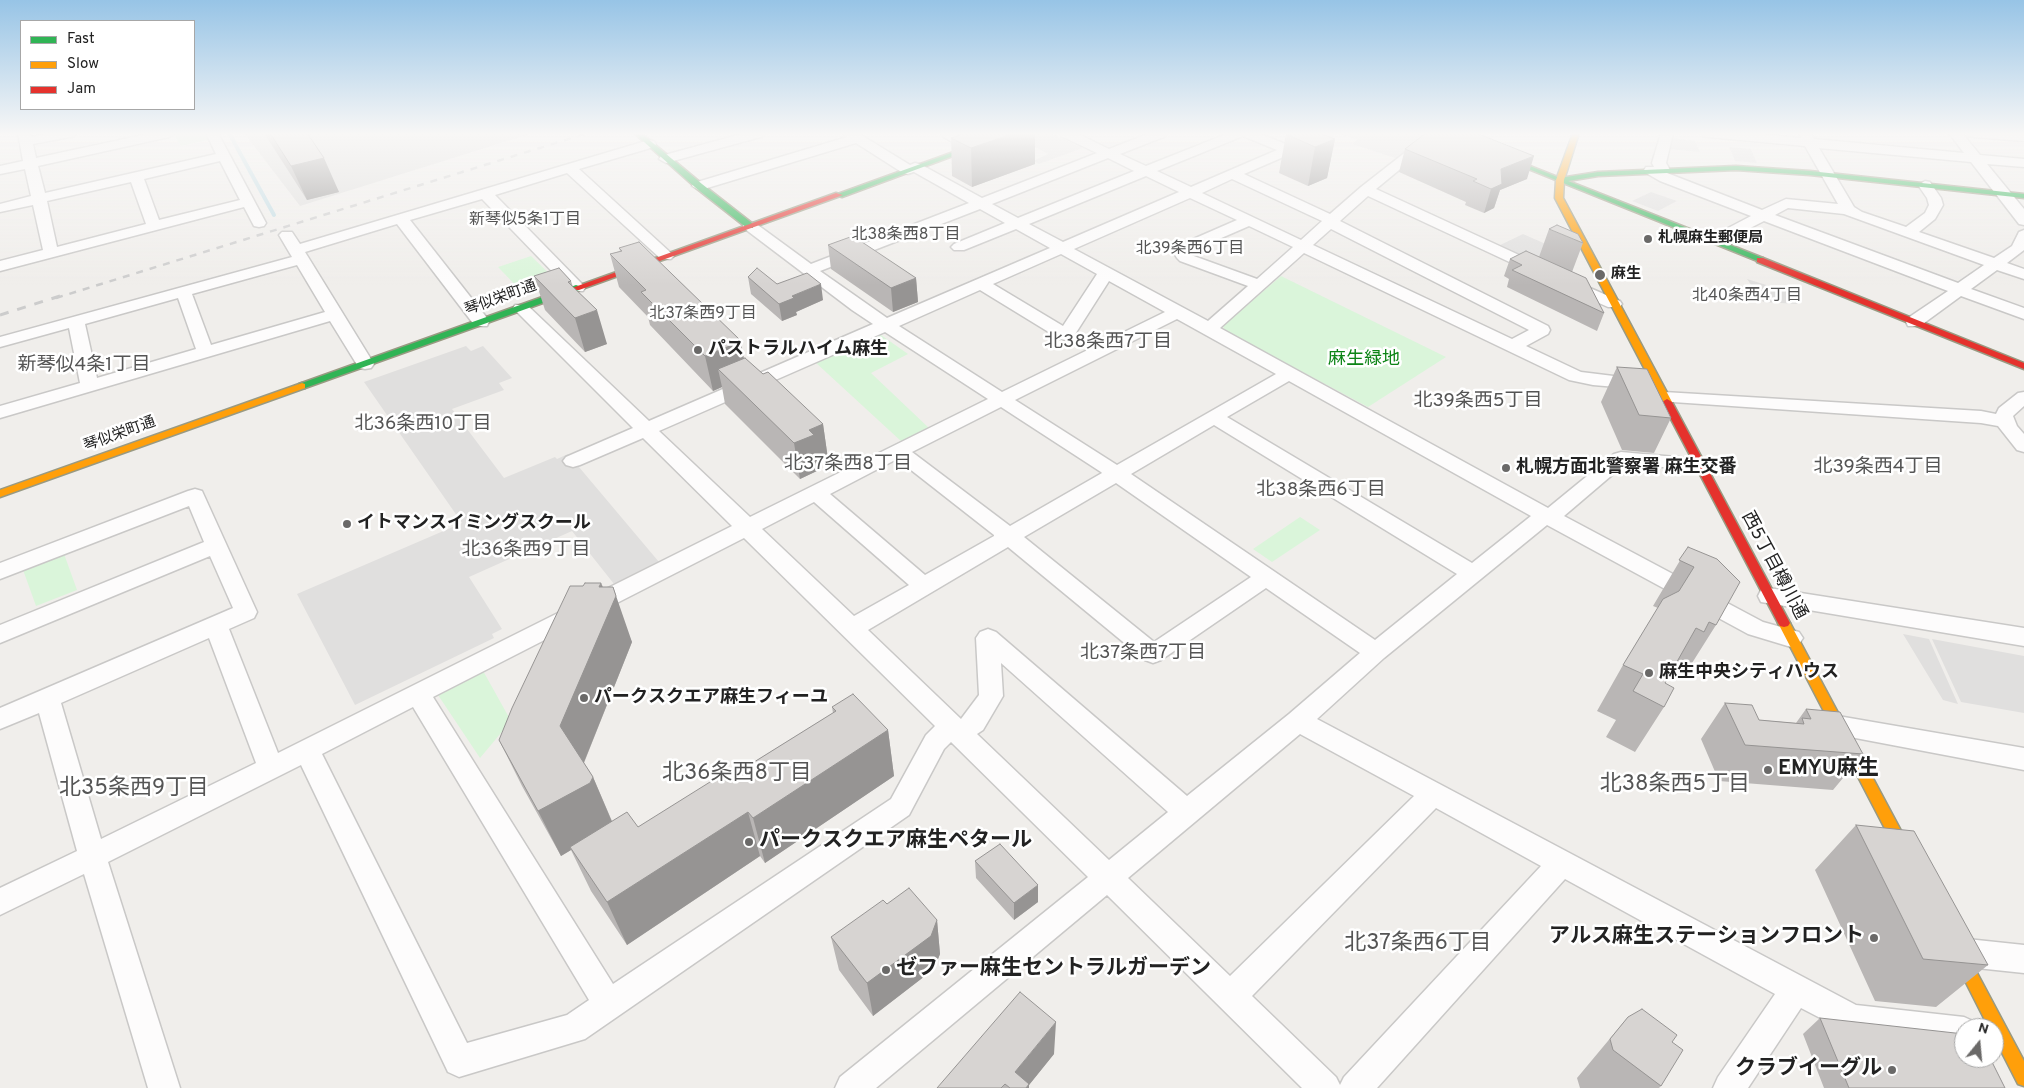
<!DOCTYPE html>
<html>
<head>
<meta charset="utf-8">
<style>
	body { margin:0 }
	#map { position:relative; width:2024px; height:1088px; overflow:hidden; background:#f0eeeb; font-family:Overpass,sans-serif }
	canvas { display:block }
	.legend { position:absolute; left:20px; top:20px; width:175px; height:90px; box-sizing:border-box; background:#fff; border:1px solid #a7a7a7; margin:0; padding:6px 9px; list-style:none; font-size:15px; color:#222 }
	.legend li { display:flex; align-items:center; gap:10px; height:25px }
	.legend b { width:25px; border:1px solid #a7a7a7 }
	.north { position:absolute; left:1954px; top:1018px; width:50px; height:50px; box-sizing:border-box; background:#fff; border:1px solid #a7a7a7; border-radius:50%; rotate:17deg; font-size:14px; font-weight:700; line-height:20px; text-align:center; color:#222 }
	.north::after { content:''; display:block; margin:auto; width:18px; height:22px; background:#6a6968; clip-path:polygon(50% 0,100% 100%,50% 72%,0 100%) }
</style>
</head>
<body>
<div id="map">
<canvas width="2024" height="1088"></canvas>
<ul class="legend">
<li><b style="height:6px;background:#30b455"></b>Fast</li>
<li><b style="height:6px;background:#ff9f0a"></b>Slow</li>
<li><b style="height:6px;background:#e5322d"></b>Jam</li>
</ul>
<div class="north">N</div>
</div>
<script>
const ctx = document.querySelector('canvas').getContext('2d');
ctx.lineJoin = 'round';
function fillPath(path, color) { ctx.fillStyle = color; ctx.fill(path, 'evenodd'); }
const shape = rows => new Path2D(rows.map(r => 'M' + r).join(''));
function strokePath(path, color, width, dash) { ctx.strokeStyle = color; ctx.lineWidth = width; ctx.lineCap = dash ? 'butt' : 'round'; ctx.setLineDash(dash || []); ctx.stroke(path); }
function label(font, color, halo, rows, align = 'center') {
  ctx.font = font + ' Overpass,"Noto Sans JP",sans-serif'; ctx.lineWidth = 5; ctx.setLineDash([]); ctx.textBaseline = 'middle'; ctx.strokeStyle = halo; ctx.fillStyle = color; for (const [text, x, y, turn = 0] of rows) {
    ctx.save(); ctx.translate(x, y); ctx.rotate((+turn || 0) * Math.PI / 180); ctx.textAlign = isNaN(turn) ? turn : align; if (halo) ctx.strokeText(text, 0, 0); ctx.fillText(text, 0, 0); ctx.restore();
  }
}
const residential = shape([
	[244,133,533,133,300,206]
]);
const park = shape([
	[173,133,205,133,209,140,181,146],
	[531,256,558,282,523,293,498,267],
	[1281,276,1446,357,1368,407,1224,330,1223,326],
	[881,335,908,354,871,373,930,429,902,442,815,362],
	[1300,517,1320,530,1272,562,1253,549],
	[63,551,77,590,36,606,22,567],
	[482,669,511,721,480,758,436,692]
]);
const parking = shape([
	[1034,133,1050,133,1083,148,1039,164,1033,161,1048,154,1019,139],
	[1342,133,1416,133,1426,137,1398,159,1352,144,1357,140,1340,134],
	[1671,138,1695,141,1700,152,1667,149],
	[1729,147,1751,149,1757,163,1735,161],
	[1651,192,1677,201,1658,211,1632,201],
	[1523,234,1564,252,1531,263,1496,247],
	[1747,279,1789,292,1798,304,1763,302],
	[466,346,471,351,483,346,512,378,499,383,504,390,452,409,504,478,555,457,557,459,568,454,659,562,614,584,572,531,469,577,502,629,492,634,494,638,355,705,297,594,462,523,364,382],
	[1903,634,1929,639,1958,704,1943,700],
	[1932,639,2024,656,2024,713,1961,702]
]);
const stream = shape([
	[229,133,274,215]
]);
const street = shape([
	[18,133,30,133,31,137,52,133,76,133,75,136,33,144,36,158,152,133,175,133,169,137,38,166,45,193,216,154,206,133,218,133,266,223,264,226,259,227,254,226,244,207,0,271,0,261,43,250,33,205,0,212,0,204,31,196,25,169,0,174,0,166,23,161,18,133],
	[220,161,240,200,159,220,144,179,220,161],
	[131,182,146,224,57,247,47,201,131,182],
	[745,133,765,133,764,136,666,163,659,159,661,156,745,133],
	[843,133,858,133,910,165,915,163,920,164,982,198,1097,153,1061,136,1060,133,1076,133,1109,149,1150,133,1167,133,1166,136,1120,154,1146,166,1229,133,1258,133,1288,145,1317,133,1333,133,1332,136,1244,174,1330,214,1361,187,1430,133,1444,133,1376,189,1545,267,1547,270,1545,273,1533,273,1368,196,1340,221,1548,326,1550,330,1548,334,1526,346,1581,372,1646,380,1649,384,1646,388,1640,389,1593,385,1569,380,1304,253,1220,328,1548,508,1614,454,1621,452,1708,460,1711,464,1708,468,1701,470,1625,464,1564,516,1763,622,1799,632,1803,638,1799,644,1791,647,1748,634,1547,525,1384,658,1317,719,1856,1005,1964,1017,1975,1022,1977,1028,1964,1028,1964,1049,1853,1035,1801,1008,1748,1088,1713,1088,1718,1077,1775,994,1565,879,1377,1088,1302,1088,1107,895,876,1088,835,1088,840,1077,1088,877,951,742,944,749,909,815,585,1039,459,1077,448,1072,301,765,108,862,180,1088,148,1088,84,874,0,915,0,888,77,851,39,713,0,729,0,708,233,608,210,556,0,643,0,625,204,542,189,506,0,579,0,563,188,491,195,489,202,491,257,612,254,618,229,629,278,753,732,526,643,438,580,465,573,467,566,465,563,461,566,457,633,428,513,308,515,305,527,305,649,421,873,324,852,310,745,229,743,226,745,223,755,223,811,264,969,203,914,172,908,174,903,173,856,143,704,189,699,190,692,186,694,183,847,137,843,133],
	[1243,136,1277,150,1191,187,1157,171,1243,136],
	[1108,158,1134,171,1018,218,992,204,1108,158],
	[1146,176,1179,192,1063,242,1029,224,1146,176],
	[1232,179,1322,221,1301,240,1202,193,1232,179],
	[1190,198,1237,220,1175,247,1172,250,1177,258,1180,261,1248,286,1208,321,1074,249,1190,198],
	[980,209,1005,223,954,244,951,247,954,250,964,250,1016,229,1050,248,887,318,820,271,980,209],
	[1249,226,1293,247,1257,279,1191,255,1189,252,1249,226],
	[1331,229,1529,330,1512,339,1313,245,1331,229],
	[1061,254,1097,274,1063,326,993,284,1061,254],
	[1109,281,1165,312,1002,392,899,326,980,290,1060,339,1066,340,1072,339,1109,281],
	[1177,319,1276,374,1117,465,1015,400,1177,319],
	[885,332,988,399,750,517,659,431,885,332],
	[1289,381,1531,516,1472,563,1227,417,1289,381],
	[1001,407,1101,472,1102,473,1010,526,912,452,1001,407],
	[1214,425,1457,574,1375,640,1131,474,1214,425],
	[897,459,994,535,994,536,925,575,830,494,897,459],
	[1116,483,1251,577,1154,642,1024,537,1116,483],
	[814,502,909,585,854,616,762,529,814,502],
	[744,538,935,726,926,735,891,799,613,984,433,697,744,538],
	[1008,547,1145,660,1153,663,1161,660,1266,588,1360,653,1289,714,1187,796,996,632,988,629,980,632,976,638,979,695,961,719,868,630,1008,547],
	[209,638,256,763,101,839,61,703,209,638],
	[1001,663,1168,812,1109,860,977,734,983,730,1003,696,1001,663],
	[413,707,589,1000,567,1015,467,1043,322,754,413,707],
	[1300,734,1414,796,1230,976,1128,878,1300,734],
	[1436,808,1541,866,1344,1077,1340,1085,1336,1077,1252,996,1436,808],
	[941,133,956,133,978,147,971,151,966,150,942,136,941,133],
	[1661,133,1673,133,1666,163,1670,170,1667,173,1762,210,1786,199,1838,204,1805,146,1708,137,1703,136,1702,133,1746,133,1801,138,1799,133,1811,133,1814,139,1964,153,1949,133,1962,133,1980,155,2024,159,2024,167,1987,164,2024,209,2024,225,2019,224,1971,162,1819,148,1854,207,1862,212,1906,227,1925,213,1929,205,1927,198,1918,185,1925,181,1930,182,1941,198,1943,205,1935,219,1919,232,1994,258,2012,246,2019,232,2024,230,2024,250,2007,263,2024,269,2024,279,1997,270,1971,289,2024,308,2024,319,1961,296,1920,326,1908,326,1906,322,1908,318,1948,291,1764,221,1719,244,1709,244,1706,241,1709,238,1751,216,1660,181,1646,173,1644,170,1646,167,1654,167,1652,163,1661,133],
	[1788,208,1844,214,1984,265,1958,283,1775,215,1788,208],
	[1968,133,2024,133,2024,141,1974,137,1969,136,1968,133],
	[649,140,654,141,656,144,654,147,579,169,671,253,674,256,671,259,661,259,567,173,495,195,583,285,585,288,583,291,571,291,482,199,410,220,487,318,489,322,487,326,475,326,397,224,305,252,374,364,371,368,365,369,359,368,330,321,0,418,0,406,80,383,69,328,0,347,0,337,292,257,279,235,282,232,292,232,300,244,649,140],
	[297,265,325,312,211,345,192,294,297,265],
	[178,298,196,349,97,378,85,324,178,298],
	[1569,279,1620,301,1622,304,1620,307,1608,307,1563,287,1561,284,1563,281,1569,279],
	[1664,392,1981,411,1996,414,1999,408,2018,393,2024,392,2024,406,2013,416,2017,426,2024,434,2024,452,2017,450,1998,426,1981,423,1658,401,1655,397,1658,393,1664,392],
	[1769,588,2024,628,2024,646,1761,602,1758,596,1761,590,1769,588],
	[1838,716,2024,748,2024,770,1829,733,1826,726,1829,719,1838,716],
	[1958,938,2024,945,2024,973,1958,966,1948,962,1943,952,1948,942,1958,938]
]);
const fast = shape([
	[634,133,641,133,702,184,753,224,753,228,747,228,696,188,634,133],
	[1006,133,1015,133,842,197,835,195,1006,133],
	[1439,133,1447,133,1560,178,1598,172,1736,166,1810,171,2024,194,2024,198,1810,175,1736,170,1598,176,1568,181,1763,258,1764,260,1760,262,1439,133],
	[576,285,579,286,579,290,305,388,299,388,297,386,299,384,576,285]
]);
const slow = shape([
	[1573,133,1579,133,1564,180,1563,198,1672,402,1670,404,1664,404,1662,402,1555,198,1556,180,1573,133],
	[302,383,305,384,305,388,0,497,0,490,302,383],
	[1784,619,1788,620,1790,623,1915,857,1917,862,1915,867,1910,869,1905,867,1778,623,1780,620,1784,619],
	[1955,939,1960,941,2024,1061,2024,1086,2018,1084,1994,1037,1994,1028,1989,1028,1950,951,1947,946,1950,941,1955,939]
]);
const jam = shape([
	[836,193,843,195,579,290,573,290,572,288,836,193],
	[1757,258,1763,258,2024,363,2024,369,1757,262,1757,258],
	[1667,399,1672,402,1790,623,1788,626,1784,627,1780,626,1778,623,1662,402,1667,399]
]);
const railFar1 = shape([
	[56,298,588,133]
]);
const rail = shape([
	[0,315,60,296]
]);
const wall = shape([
	[264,133,307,133,339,192,307,200],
	[966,133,1035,133,1035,164,972,187,952,176,951,138],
	[1286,134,1335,139,1327,178,1308,186,1279,173],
	[1405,149,1527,179,1500,190,1494,208,1484,213,1465,205,1466,202,1399,172],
	[1549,229,1583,243,1572,272,1604,313,1597,331,1507,287,1509,279,1504,276,1510,259,1539,257],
	[828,245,916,278,918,302,893,312,831,269],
	[619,248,740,340,744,358,823,424,828,459,818,464,819,470,800,479,725,404,722,387,713,391,650,325,648,317,619,287,610,254,620,251],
	[534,276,571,281,573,287,607,344,585,352,545,310],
	[748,277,777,284,823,300,796,312,797,315,782,321,751,294],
	[1617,367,1671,418,1654,453,1622,450,1601,402],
	[1688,547,1716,625,1687,671,1681,668,1675,678,1669,675,1665,683,1664,707,1635,752,1606,737,1616,720,1597,711,1623,665,1658,608,1653,606],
	[601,583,632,642,584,763,593,777,612,821,638,827,722,782,833,713,832,707,888,730,894,776,765,863,760,856,627,945,591,891,571,850,561,856,522,786,499,740,583,586],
	[1725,703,1759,720,1796,723,1806,709,1863,754,1833,790,1719,781,1701,739],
	[1856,825,1988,965,1936,1007,1875,1001,1815,870],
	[975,861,1038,902,1014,920,976,878],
	[887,904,937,920,940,954,934,969,873,1016,839,970,831,937],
	[1628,1017,1672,1042,1661,1086,1659,1088,1580,1088,1577,1078],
	[1820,1018,2005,1088,1824,1088,1803,1034],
	[1054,1054,1029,1085,1029,1088,937,1088]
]);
const shadedWall = shape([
	[1015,133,1035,133,1035,164,972,187,971,148],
	[1335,139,1327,178,1308,186,1315,147],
	[1534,156,1527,179,1500,190,1494,208,1484,213,1491,189,1501,169],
	[324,158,339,192,307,200,291,166],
	[916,278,918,302,893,312,891,288],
	[821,284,823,300,796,312,797,315,782,321,779,304,792,296],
	[597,310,607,344,585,352,575,318],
	[740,340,747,375,718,369,722,387,713,391,705,356,731,344],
	[823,424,828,459,818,464,819,470,800,479,794,443,809,430],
	[601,583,610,610,613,587,632,642,580,772,560,726],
	[888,730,894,776,765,863,753,818],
	[593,777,612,822,570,847,571,850,561,856,538,811],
	[748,812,760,856,627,945,607,902],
	[1038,885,1038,902,1014,920,1014,903],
	[937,920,940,954,934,969,873,1016,867,983],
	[1056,1022,1054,1054,1029,1085,1029,1088,1015,1088,1015,1072]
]);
const building = shape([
	[270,133,307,133,324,158,291,166,270,133],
	[966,133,1015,133,971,148,951,138,966,133],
	[1290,133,1319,133,1335,139,1315,147,1286,134,1290,133],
	[1426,133,1476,133,1534,156,1501,169,1502,184,1491,189,1473,181,1477,179,1405,149,1426,133],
	[1557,225,1578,234,1583,243,1549,229,1557,225],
	[853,236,916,278,891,288,828,245,853,236],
	[639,242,740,340,731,344,732,345,705,356,641,292,646,290,610,254,622,251,619,248,639,242],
	[1526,251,1586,278,1604,313,1512,270,1522,265,1510,259,1526,251],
	[559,268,571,281,568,282,597,310,575,318,534,276,559,268],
	[757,268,777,284,807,273,821,284,792,296,794,298,779,304,748,277,757,268],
	[745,358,763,374,768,372,823,424,809,430,814,435,794,443,718,369,745,358],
	[1617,367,1647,369,1671,418,1639,415,1617,367],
	[1688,547,1717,559,1740,582,1716,625,1709,622,1704,632,1696,628,1665,683,1674,688,1664,707,1633,691,1643,674,1623,665,1663,599,1679,591,1694,567,1679,560,1688,547],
	[585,583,601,583,599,587,613,587,616,596,560,726,593,777,590,783,538,811,499,740,512,708,570,586,583,586,585,583],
	[853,694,888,730,753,818,748,812,607,902,570,847,627,812,638,827,718,777,722,782,836,711,832,707,853,694],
	[1725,703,1752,705,1759,720,1804,724,1802,718,1811,719,1806,709,1840,712,1863,754,1745,745,1725,703],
	[1856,825,1914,831,1988,965,1923,959,1856,825],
	[1000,844,1038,885,1014,903,975,861,1000,844],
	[909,888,937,920,931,936,867,983,831,937,883,900,887,904,909,888],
	[1020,992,1056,1022,1015,1072,1029,1084,1026,1088,1010,1088,1005,1084,1001,1088,937,1088,1020,992],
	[1642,1009,1677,1035,1672,1042,1683,1050,1661,1086,1613,1050,1610,1039,1628,1017,1642,1009],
	[1820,1018,1964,1034,1964,1058,1990,1058,2005,1088,1849,1088,1820,1018]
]);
const markers = [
	[1648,239,5,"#6a6968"],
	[1600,275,6,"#6a6968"],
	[698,350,5,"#6a6968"],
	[1506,468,5,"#6a6968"],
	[347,524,5,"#6a6968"],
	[1649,673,5,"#6a6968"],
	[584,698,5,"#6a6968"],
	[1768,770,5,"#6a6968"],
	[749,842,5,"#6a6968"],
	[1874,938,5,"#6a6968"],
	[886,970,5,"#6a6968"],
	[1892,1070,5,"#6a6968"]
];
const farPoinames = [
	["札幌麻生郵便局",1658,239],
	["麻生",1611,275]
];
const farStreetnames = [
	["琴似栄町通",501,299,-20],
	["琴似栄町通",120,435,-20]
];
const farNeighbourhoodnames = [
	["新琴似5条1丁目",525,221],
	["北38条西8丁目",906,236],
	["北39条西6丁目",1190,250],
	["北40条西4丁目",1747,297],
	["北37条西9丁目",703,315]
];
const poiNames = [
	["パストラルハイム麻生",708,350],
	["札幌方面北警察署 麻生交番",1516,468],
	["イトマンスイミングスクール",357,524],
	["麻生中央シティハウス",1659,673],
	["パークスクエア麻生フィーユ",594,698]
];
const parkNames = [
	["麻生緑地",1364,360]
];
const streetNames = [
	["西5丁目樽川通",1773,566,62]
];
const neighbourhoodNames = [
	["北38条西7丁目",1108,343],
	["新琴似4条1丁目",84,366],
	["北39条西5丁目",1478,402],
	["北36条西10丁目",423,425],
	["北37条西8丁目",848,465],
	["北39条西4丁目",1878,468],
	["北38条西6丁目",1321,491],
	["北36条西9丁目",526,551],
	["北37条西7丁目",1143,654]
];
const nearPoinames = [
	["EMYU麻生",1778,770],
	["パークスクエア麻生ペタール",759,842],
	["アルス麻生ステーションフロント",1864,938,"right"],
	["ゼファー麻生セントラルガーデン",896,970],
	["クラブイーグル",1882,1070,"right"]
];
const nearNeighbourhoodnames = [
	["北36条西8丁目",737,775],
	["北38条西5丁目",1675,786],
	["北35条西9丁目",134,790],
	["北37条西6丁目",1418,945]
];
fillPath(residential, '#dfdedc');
fillPath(park, '#daf5da');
fillPath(parking, '#e0dfde');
strokePath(stream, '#bfdbe3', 4);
strokePath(street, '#c9c8c7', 3);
strokePath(fast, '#999a82', 3);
strokePath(slow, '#999a82', 3);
strokePath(jam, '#999a82', 3);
fillPath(street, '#fdfcfc');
fillPath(fast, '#30b455');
fillPath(slow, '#ff9f0a');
fillPath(jam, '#e5322d');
strokePath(railFar1, '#ccc', 2.5, [7, 7]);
strokePath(rail, '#ccc', 3, [9, 9]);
fillPath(wall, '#b9b6b5');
fillPath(shadedWall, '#969493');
fillPath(building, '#d7d4d2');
strokePath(building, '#969493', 1);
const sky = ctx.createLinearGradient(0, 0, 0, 285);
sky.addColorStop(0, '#97c4e6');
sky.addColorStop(0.47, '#f8f7f6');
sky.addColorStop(1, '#f8f7f600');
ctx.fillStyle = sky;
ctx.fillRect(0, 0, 2024, 285);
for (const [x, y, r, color] of markers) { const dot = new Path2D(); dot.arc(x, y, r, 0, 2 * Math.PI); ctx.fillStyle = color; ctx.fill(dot); strokePath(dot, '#fff', 2); }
label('bold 15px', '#222', '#fff', farPoinames, 'left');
label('15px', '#222', '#fff', farStreetnames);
label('16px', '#555', '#fff', farNeighbourhoodnames);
label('bold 18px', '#222', '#fff', poiNames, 'left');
label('18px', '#0c8416', '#fff', parkNames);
label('18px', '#222', '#fff', streetNames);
label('19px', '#555', '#fff', neighbourhoodNames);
label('bold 21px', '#222', '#fff', nearPoinames, 'left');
label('22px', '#555', '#fff', nearNeighbourhoodnames);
</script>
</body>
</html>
